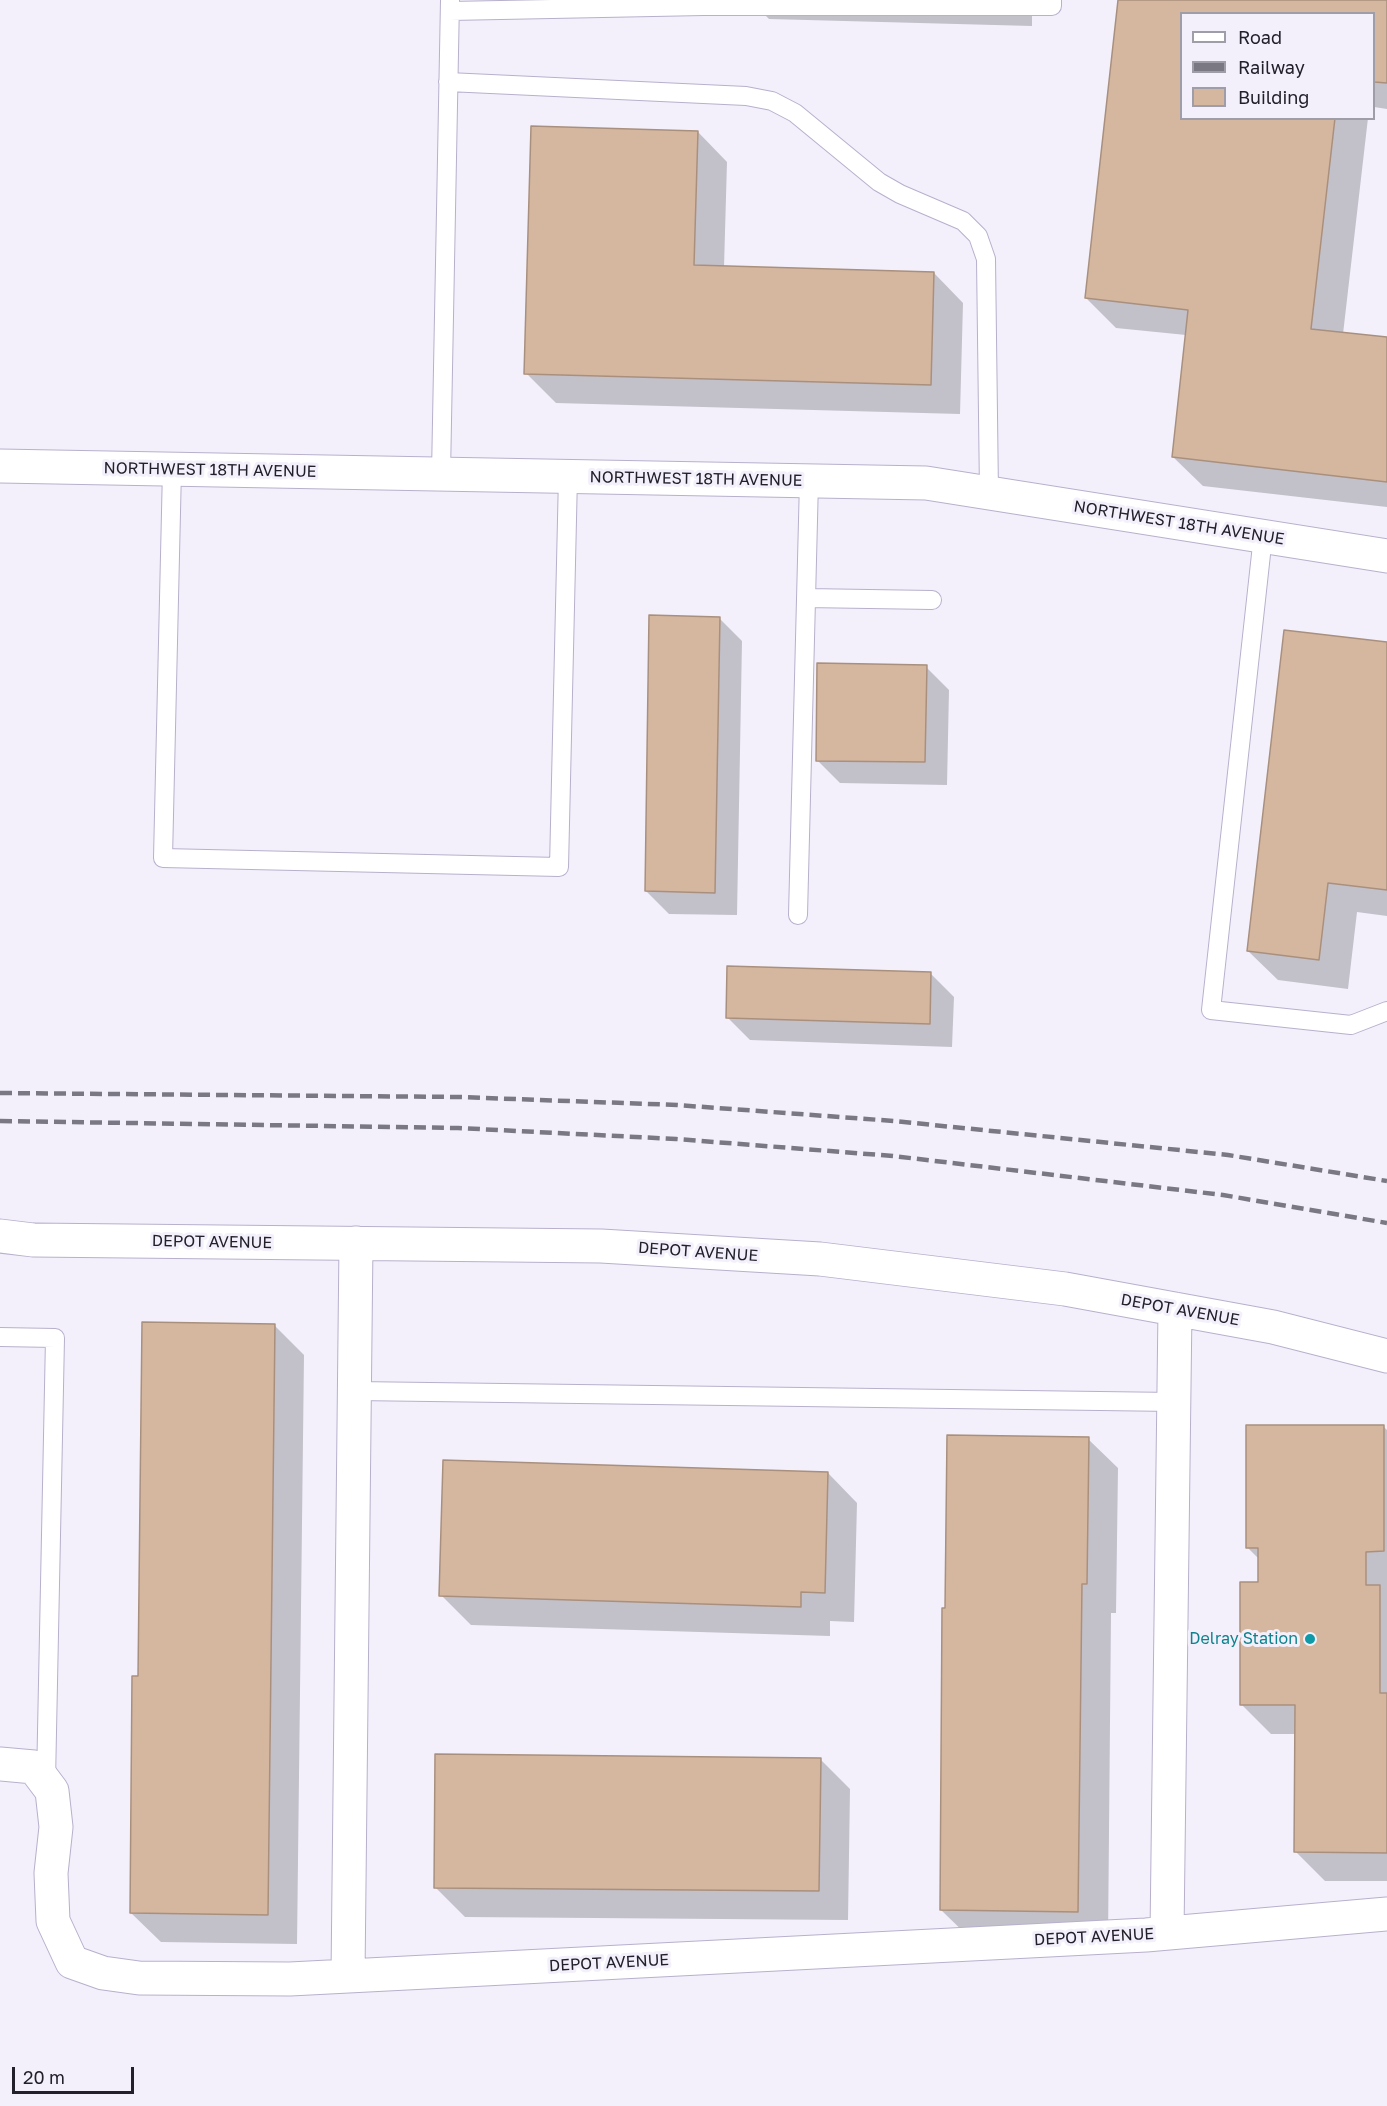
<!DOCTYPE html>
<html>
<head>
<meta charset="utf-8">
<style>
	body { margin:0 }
	#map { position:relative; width:1387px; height:2106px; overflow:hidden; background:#f3f0fc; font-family:"Golos Text",sans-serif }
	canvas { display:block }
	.legend { position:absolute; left:1180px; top:12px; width:195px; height:108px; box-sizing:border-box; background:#f3f0fc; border:2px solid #9f9da8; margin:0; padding:8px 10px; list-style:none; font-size:18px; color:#22202a }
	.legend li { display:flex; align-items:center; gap:12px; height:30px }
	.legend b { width:30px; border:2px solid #9f9da8 }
	.scale { position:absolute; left:12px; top:2067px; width:122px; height:27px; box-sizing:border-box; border:3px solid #22202a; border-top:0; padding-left:8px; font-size:18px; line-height:21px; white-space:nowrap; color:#22202a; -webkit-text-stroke:4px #f3f0fc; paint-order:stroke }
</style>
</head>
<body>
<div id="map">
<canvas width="1387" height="2106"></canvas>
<ul class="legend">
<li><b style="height:8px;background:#fff"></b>Road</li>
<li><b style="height:8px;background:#7a7883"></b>Railway</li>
<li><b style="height:16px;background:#d5b79f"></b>Building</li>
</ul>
<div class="scale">20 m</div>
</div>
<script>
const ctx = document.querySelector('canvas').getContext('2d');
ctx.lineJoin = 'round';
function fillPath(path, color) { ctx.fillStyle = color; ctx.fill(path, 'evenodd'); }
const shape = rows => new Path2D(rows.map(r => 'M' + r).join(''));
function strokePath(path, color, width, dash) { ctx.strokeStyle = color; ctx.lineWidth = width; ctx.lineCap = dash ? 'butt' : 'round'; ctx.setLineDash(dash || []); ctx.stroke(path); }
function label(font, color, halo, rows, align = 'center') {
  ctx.font = font + ' "Golos Text",sans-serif'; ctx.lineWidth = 6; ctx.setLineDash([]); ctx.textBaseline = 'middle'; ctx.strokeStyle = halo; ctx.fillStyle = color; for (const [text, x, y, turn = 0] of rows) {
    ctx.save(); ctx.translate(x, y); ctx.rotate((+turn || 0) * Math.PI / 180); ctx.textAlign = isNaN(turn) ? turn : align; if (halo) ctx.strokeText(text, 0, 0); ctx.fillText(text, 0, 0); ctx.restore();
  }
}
const shadow = shape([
	[750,0,1032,0,1032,26,769,19],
	[1119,0,1387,0,1387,109,1374,107,1374,14,1182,14,1182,118,1368,118,1343,334,1387,339,1387,507,1203,486,1173,457,1186,335,1116,328,1086,298],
	[698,132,727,162,724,267,934,273,963,303,960,414,556,403,526,373],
	[719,618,742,641,737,915,669,914,646,891],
	[1387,644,1387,916,1357,912,1348,989,1278,980,1248,951],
	[926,667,949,690,947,785,840,783,817,760],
	[931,974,954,997,952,1047,750,1040,727,1017],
	[275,1326,304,1355,297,1944,161,1942,131,1913],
	[1384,1427,1387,1430,1387,1881,1325,1881,1295,1851,1296,1734,1271,1734,1242,1705,1259,1583,1259,1559,1247,1547],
	[1088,1439,1118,1468,1116,1613,1111,1613,1108,1941,971,1939,941,1910,947,1609],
	[828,1473,857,1503,854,1622,830,1621,830,1636,471,1625,441,1595],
	[820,1759,850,1789,848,1920,465,1917,435,1887]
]);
const building = shape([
	[1118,0,1387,0,1387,83,1374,82,1374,14,1182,14,1182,118,1335,118,1311,329,1387,337,1387,482,1172,457,1188,310,1085,298,1118,0],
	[531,126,698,131,694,265,934,272,931,385,524,374,531,126],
	[649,615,720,617,715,893,645,891,649,615],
	[1284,630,1387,642,1387,890,1328,883,1319,960,1247,951,1284,630],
	[817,663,927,665,925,762,816,761,817,663],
	[727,966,931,972,930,1024,726,1018,727,966],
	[142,1322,275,1324,268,1915,130,1913,132,1676,138,1676,142,1322],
	[1246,1425,1384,1425,1384,1551,1366,1552,1366,1585,1380,1585,1380,1693,1387,1693,1387,1853,1294,1852,1295,1705,1240,1705,1240,1582,1258,1582,1258,1548,1246,1548,1246,1425],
	[947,1435,1089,1437,1087,1584,1082,1584,1078,1912,940,1910,942,1608,945,1608,947,1435],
	[443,1460,828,1472,825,1593,801,1592,801,1607,439,1596,443,1460],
	[435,1754,821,1758,819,1891,434,1888,435,1754]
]);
const lane = shape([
	[450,11,704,6,1052,6,1052,0],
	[448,82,746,96,772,101,795,113,879,182,900,194,963,221,978,236,986,259,989,493],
	[172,469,163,858,559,867,568,476],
	[441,474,450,0],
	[1263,536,1211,1010,1351,1025,1387,1011],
	[806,598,932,600],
	[798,915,809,481],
	[0,1337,55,1338,46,1781],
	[355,1391,1174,1402]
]);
const street = shape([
	[0,466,926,483,1387,556],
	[0,1236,33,1240,601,1246,820,1259,1065,1289,1273,1327,1387,1356],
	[0,1764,34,1767,52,1791,56,1827,51,1873,53,1921,72,1962,103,1973,139,1978,290,1979,1146,1935,1387,1914],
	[1167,1933,1175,1309],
	[348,1976,356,1243]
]);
const rail = shape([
	[0,1093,459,1097,677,1105,894,1121,1228,1155,1387,1181],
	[0,1121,458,1128,676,1139,893,1156,1223,1195,1387,1223]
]);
const markers = [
	[1310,1639,6,"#0f9aa8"]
];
const streetNames = [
	["NORTHWEST 18TH AVENUE",210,470,1],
	["NORTHWEST 18TH AVENUE",696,479,1],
	["NORTHWEST 18TH AVENUE",1179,523,9],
	["DEPOT AVENUE",212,1242,1],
	["DEPOT AVENUE",698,1252,4],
	["DEPOT AVENUE",1180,1310,10],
	["DEPOT AVENUE",1094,1937,-3],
	["DEPOT AVENUE",609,1963,-3]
];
const cultureNames = [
	["Delray Station",1298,1639]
];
fillPath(shadow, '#0003');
fillPath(building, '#d5b79f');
strokePath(building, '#a9907e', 1.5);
strokePath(lane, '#b8b0cc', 20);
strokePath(street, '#b8b0cc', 35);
strokePath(lane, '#fff', 18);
strokePath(street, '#fff', 33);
strokePath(rail, '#7a7883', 4.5, [12, 6]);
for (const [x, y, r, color] of markers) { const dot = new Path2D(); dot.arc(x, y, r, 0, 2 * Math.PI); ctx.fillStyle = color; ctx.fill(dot); strokePath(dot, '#f3f0fc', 2); }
label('16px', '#22202a', '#f3f0fc', streetNames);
label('16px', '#0d838f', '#f3f0fc', cultureNames, 'right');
</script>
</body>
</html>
